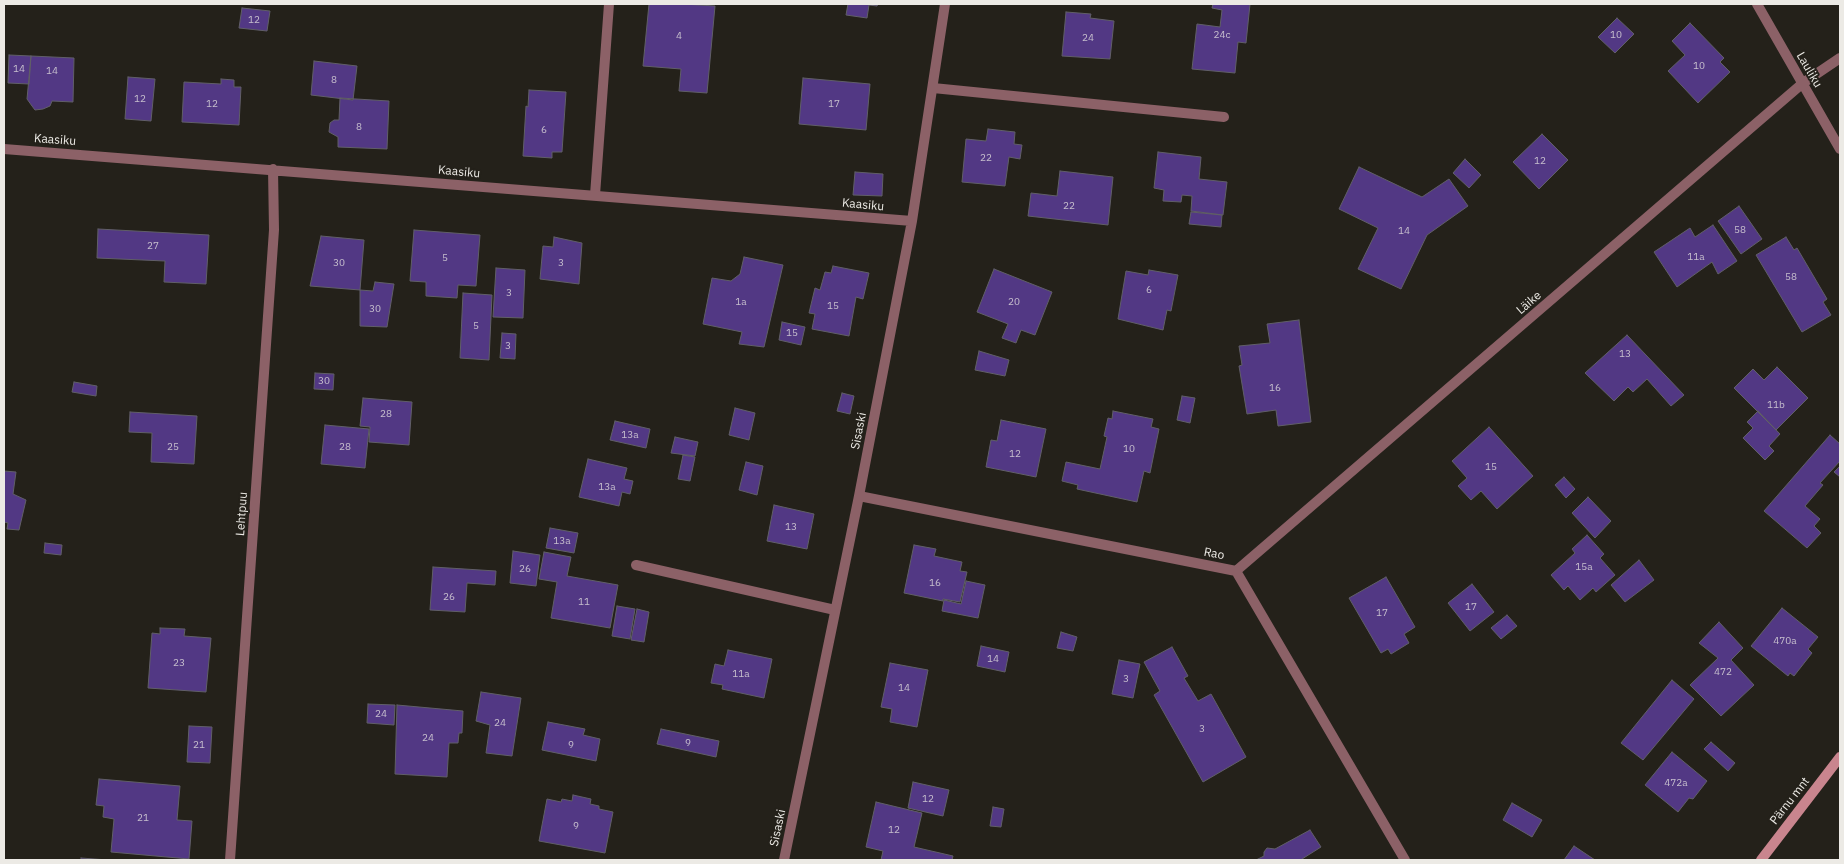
<!DOCTYPE html>
<html>
<head>
<meta charset="utf-8">
<style>
	body { margin:0 }
	#map { position:relative; width:1844px; height:864px; overflow:hidden; background:#24211a; font-family:"IBM Plex Sans",sans-serif }
	canvas { display:block }
	.frame { position:absolute; inset:0; border:5px solid #eceae5; pointer-events:none }
</style>
</head>
<body>
<div id="map">
<canvas width="1844" height="864"></canvas>
<div class="frame"></div>
</div>
<script>
const ctx = document.querySelector('canvas').getContext('2d');
ctx.lineJoin = 'round';
function fillPath(path, color) { ctx.fillStyle = color; ctx.fill(path, 'evenodd'); }
const shape = rows => new Path2D(rows.map(r => 'M' + r).join(''));
function strokePath(path, color, width, dash) { ctx.strokeStyle = color; ctx.lineWidth = width; ctx.lineCap = dash ? 'butt' : 'round'; ctx.setLineDash(dash || []); ctx.stroke(path); }
function label(font, color, halo, rows, align = 'center') {
  ctx.font = font + ' "IBM Plex Sans",sans-serif'; ctx.lineWidth = 4; ctx.setLineDash([]); ctx.textBaseline = 'middle'; ctx.strokeStyle = halo; ctx.fillStyle = color; for (const [text, x, y, turn = 0] of rows) {
    ctx.save(); ctx.translate(x, y); ctx.rotate((+turn || 0) * Math.PI / 180); ctx.textAlign = isNaN(turn) ? turn : align; if (halo) ctx.strokeText(text, 0, 0); ctx.fillText(text, 0, 0); ctx.restore();
  }
}
const building = shape([
	[649,4,683,4,715,6,707,93,679,91,681,69,643,66,649,4],
	[848,4,878,4,877,6,869,5,867,18,846,15,848,4],
	[1213,4,1250,4,1246,43,1238,42,1235,73,1192,69,1197,24,1220,27,1222,10,1212,8,1213,4],
	[242,8,270,11,267,31,239,28,242,8],
	[1066,12,1091,14,1090,18,1114,21,1110,59,1062,56,1066,12],
	[1617,18,1634,34,1615,53,1598,37,1617,18],
	[1690,23,1724,58,1720,62,1730,72,1698,103,1668,71,1685,55,1672,41,1690,23],
	[9,55,31,56,29,84,8,83,9,55],
	[31,56,74,58,73,102,52,101,50,106,43,109,35,110,32,106,27,99,31,56],
	[314,61,357,66,353,100,311,95,314,61],
	[128,77,155,79,151,121,125,119,128,77],
	[803,78,870,84,866,130,799,124,803,78],
	[221,79,234,80,234,87,241,87,239,125,182,122,184,82,221,84,221,79],
	[529,90,566,92,562,152,552,152,552,158,523,156,526,106,528,107,529,90],
	[340,98,389,101,387,149,338,147,338,137,329,132,330,123,334,120,339,120,340,98],
	[988,129,1015,132,1014,144,1022,145,1020,159,1009,157,1005,186,962,182,966,139,986,141,988,129],
	[1542,134,1568,160,1539,189,1513,162,1542,134],
	[1158,152,1201,157,1199,179,1227,182,1223,215,1191,211,1192,196,1182,195,1181,202,1163,201,1164,190,1154,188,1158,152],
	[1465,159,1481,175,1469,188,1453,173,1465,159],
	[1359,167,1422,197,1449,179,1468,206,1427,235,1401,289,1358,269,1378,228,1339,209,1359,167],
	[1060,171,1113,177,1108,225,1028,216,1031,193,1057,196,1060,171],
	[855,172,883,174,882,196,853,195,855,172],
	[1739,206,1762,239,1741,254,1718,221,1739,206],
	[1191,212,1222,215,1221,227,1189,224,1191,212],
	[1713,225,1737,261,1718,274,1712,262,1677,287,1654,252,1690,228,1695,237,1713,225],
	[98,229,209,235,206,284,164,282,165,261,97,258,98,229],
	[414,230,480,235,476,286,458,285,457,298,426,296,426,282,410,281,414,230],
	[321,236,364,240,360,290,310,286,321,236],
	[554,237,582,243,579,284,540,279,543,246,553,247,554,237],
	[1786,237,1794,250,1797,248,1827,299,1823,302,1831,315,1802,332,1756,255,1786,237],
	[744,257,783,265,764,347,739,344,742,332,703,324,712,278,731,281,740,274,744,257],
	[833,266,869,273,863,299,856,297,849,336,812,329,815,314,809,313,815,288,820,290,825,272,831,273,833,266],
	[496,268,525,270,523,318,493,317,496,268],
	[994,269,1052,292,1035,335,1021,330,1016,343,1002,338,1008,324,977,312,994,269],
	[1149,270,1178,275,1171,311,1167,310,1163,330,1118,319,1126,271,1148,275,1149,270],
	[375,282,394,284,387,327,360,326,360,290,373,291,375,282],
	[463,293,492,295,489,360,460,358,463,293],
	[1299,320,1311,422,1278,426,1276,410,1247,414,1239,366,1242,365,1239,346,1270,343,1267,324,1299,320],
	[782,322,805,327,801,345,779,340,782,322],
	[502,333,516,334,515,359,500,358,502,333],
	[1627,335,1684,395,1671,406,1647,379,1633,392,1628,387,1614,401,1585,373,1627,335],
	[979,351,1009,360,1005,376,975,370,979,351],
	[1777,367,1808,398,1776,430,1734,388,1753,369,1764,380,1777,367],
	[315,373,334,374,333,390,314,389,315,373],
	[74,382,97,386,96,396,72,392,74,382],
	[842,393,854,396,850,414,837,411,842,393],
	[1182,396,1195,398,1190,423,1177,420,1182,396],
	[363,398,412,402,409,445,369,442,370,427,360,426,363,398],
	[735,408,755,413,749,440,729,435,735,408],
	[1113,411,1153,419,1151,427,1159,429,1150,473,1144,471,1137,502,1077,489,1078,485,1062,481,1066,462,1100,469,1107,437,1104,436,1108,418,1112,419,1113,411],
	[1758,411,1780,434,1769,446,1774,451,1765,460,1743,438,1753,428,1747,422,1758,411],
	[130,412,197,416,194,464,151,462,152,433,129,432,130,412],
	[1001,420,1046,429,1036,477,986,467,991,440,997,441,1001,420],
	[615,421,650,429,646,448,610,440,615,421],
	[325,425,369,429,365,468,321,464,325,425],
	[1489,427,1533,476,1497,509,1481,491,1471,500,1458,486,1467,478,1452,461,1489,427],
	[1830,435,1840,444,1840,461,1820,483,1823,485,1805,506,1820,519,1814,526,1821,533,1807,548,1764,511,1830,435],
	[675,437,698,442,695,456,671,453,675,437],
	[683,455,695,457,690,481,678,479,683,455],
	[588,459,627,468,624,479,633,481,630,494,622,492,619,506,579,497,588,459],
	[746,462,763,466,757,495,739,490,746,462],
	[1840,466,1840,477,1834,472,1840,466],
	[4,471,16,472,13,494,26,500,19,530,7,529,8,523,4,522,4,471],
	[1564,477,1575,489,1566,498,1555,485,1564,477],
	[1588,497,1611,521,1595,538,1572,513,1588,497],
	[774,505,814,514,807,549,767,541,774,505],
	[550,528,578,533,574,553,546,548,550,528],
	[1587,535,1604,554,1600,558,1615,575,1596,592,1593,588,1580,600,1568,586,1564,590,1551,575,1575,553,1572,549,1587,535],
	[45,543,62,545,61,555,44,553,45,543],
	[914,545,936,549,934,556,962,562,960,571,967,572,960,602,943,599,943,601,904,593,914,545],
	[513,551,540,555,536,586,510,583,513,551],
	[544,552,571,557,567,576,618,585,610,628,551,618,557,582,539,579,544,552],
	[1639,560,1654,580,1625,602,1611,585,1639,560],
	[433,567,496,571,495,585,467,583,465,612,430,610,433,567],
	[1386,577,1415,627,1404,634,1409,643,1391,654,1388,649,1381,653,1349,598,1386,577],
	[966,581,985,585,978,618,942,611,944,600,961,604,966,581],
	[1472,584,1494,612,1470,631,1448,603,1472,584],
	[617,606,635,609,630,639,612,636,617,606],
	[1782,608,1818,637,1808,649,1812,653,1794,676,1790,673,1788,676,1751,646,1782,608],
	[637,609,649,612,644,642,631,640,637,609],
	[1507,615,1517,626,1501,639,1491,628,1507,615],
	[1719,622,1743,648,1731,660,1754,685,1721,716,1690,685,1718,658,1699,643,1719,622],
	[160,628,185,629,184,636,211,638,206,692,148,688,152,633,160,634,160,628],
	[1061,632,1077,637,1073,651,1057,648,1061,632],
	[981,646,1009,652,1005,672,977,666,981,646],
	[1172,647,1188,676,1184,678,1198,701,1211,694,1246,757,1203,782,1154,695,1160,691,1144,662,1172,647],
	[728,650,772,659,764,698,722,689,723,685,711,683,715,664,724,666,728,650],
	[1119,660,1140,664,1133,698,1112,694,1119,660],
	[890,663,928,670,917,727,890,722,892,709,881,707,890,663],
	[1672,680,1694,699,1643,760,1621,743,1672,680],
	[481,692,521,698,512,756,486,753,490,725,476,721,481,692],
	[368,704,395,705,394,725,367,723,368,704],
	[397,705,463,711,462,733,459,733,458,743,449,743,447,777,395,774,397,705],
	[548,722,585,729,583,735,600,739,596,761,542,750,548,722],
	[189,726,212,727,210,763,187,762,189,726],
	[661,729,719,741,716,757,657,744,661,729],
	[1711,742,1735,763,1728,771,1704,749,1711,742],
	[1672,752,1707,781,1693,799,1689,798,1678,812,1645,785,1672,752],
	[99,779,180,786,177,820,192,821,189,859,111,852,114,819,103,817,104,806,96,805,99,779],
	[913,782,949,790,943,816,908,808,913,782],
	[573,795,591,799,590,804,599,806,599,809,613,812,605,853,539,841,547,799,561,802,562,799,572,801,573,795],
	[876,802,922,813,914,847,953,856,952,860,881,860,883,851,866,847,876,802],
	[1512,803,1542,820,1532,837,1503,820,1512,803],
	[993,807,1004,809,1001,827,990,826,993,807],
	[1310,830,1321,847,1302,859,1303,860,1256,860,1264,856,1264,852,1267,848,1275,849,1310,830],
	[1574,846,1595,860,1564,860,1574,846],
	[81,858,108,860,81,860,81,858]
]);
const lane = shape([
	[933,88,1224,117],
	[595,195,609,4],
	[636,565,835,610]
]);
const street = shape([
	[1757,4,1840,149],
	[4,149,912,221],
	[859,496,1236,571,1405,860],
	[1236,571,1803,83,1840,58],
	[230,860,274,230,273,169],
	[784,860,859,496,912,221,945,4]
]);
const secondary = shape([
	[1761,860,1840,757]
]);
const numberNames = [
	["12",254,20],
	["24c",1222,35],
	["10",1616,35],
	["4",679,36],
	["24",1088,38],
	["10",1699,66],
	["14",19,69],
	["14",52,71],
	["8",334,80],
	["12",140,99],
	["12",212,104],
	["17",834,104],
	["8",359,127],
	["6",544,130],
	["22",986,158],
	["12",1540,161],
	["22",1069,206],
	["58",1740,230],
	["14",1404,231],
	["27",153,246],
	["11a",1696,257],
	["5",445,258],
	["30",339,263],
	["3",561,263],
	["58",1791,277],
	["6",1149,290],
	["3",509,293],
	["1a",741,302],
	["20",1014,302],
	["15",833,306],
	["30",375,309],
	["5",476,326],
	["15",792,333],
	["3",508,346],
	["13",1625,354],
	["30",324,381],
	["16",1275,388],
	["11b",1776,405],
	["28",386,414],
	["13a",630,435],
	["25",173,447],
	["28",345,447],
	["10",1129,449],
	["12",1015,454],
	["15",1491,467],
	["13a",607,487],
	["13",791,527],
	["13a",562,541],
	["15a",1584,567],
	["26",525,569],
	["16",935,583],
	["26",449,597],
	["11",584,602],
	["17",1471,607],
	["17",1382,613],
	["470a",1785,641],
	["14",993,659],
	["23",179,663],
	["472",1723,672],
	["11a",741,674],
	["3",1126,679],
	["14",904,688],
	["24",381,714],
	["24",500,723],
	["3",1202,729],
	["24",428,738],
	["9",688,743],
	["21",199,745],
	["9",571,745],
	["472a",1676,783],
	["12",928,799],
	["21",143,818],
	["9",576,826],
	["12",894,830]
];
const streetNames = [
	["Lauliku",1809,70,60],
	["Kaasiku",55,140,4],
	["Kaasiku",459,172,5],
	["Kaasiku",863,205,5],
	["Läike",1529,303,-41],
	["Sisaski",859,431,-79],
	["Lehtpuu",242,514,-86],
	["Rao",1214,554,11],
	["Pärnu mnt",1790,801,-52],
	["Sisaski",778,828,-78]
];
fillPath(building, '#523884');
strokePath(building, '#615f68', 1);
strokePath(lane, '#8c6167', 10);
strokePath(street, '#8c6167', 10);
strokePath(secondary, '#c9858e', 10);
label('10px', '#c6becd', null, numberNames);
label('12px', '#eceae5', '#24211a', streetNames);
</script>
</body>
</html>
